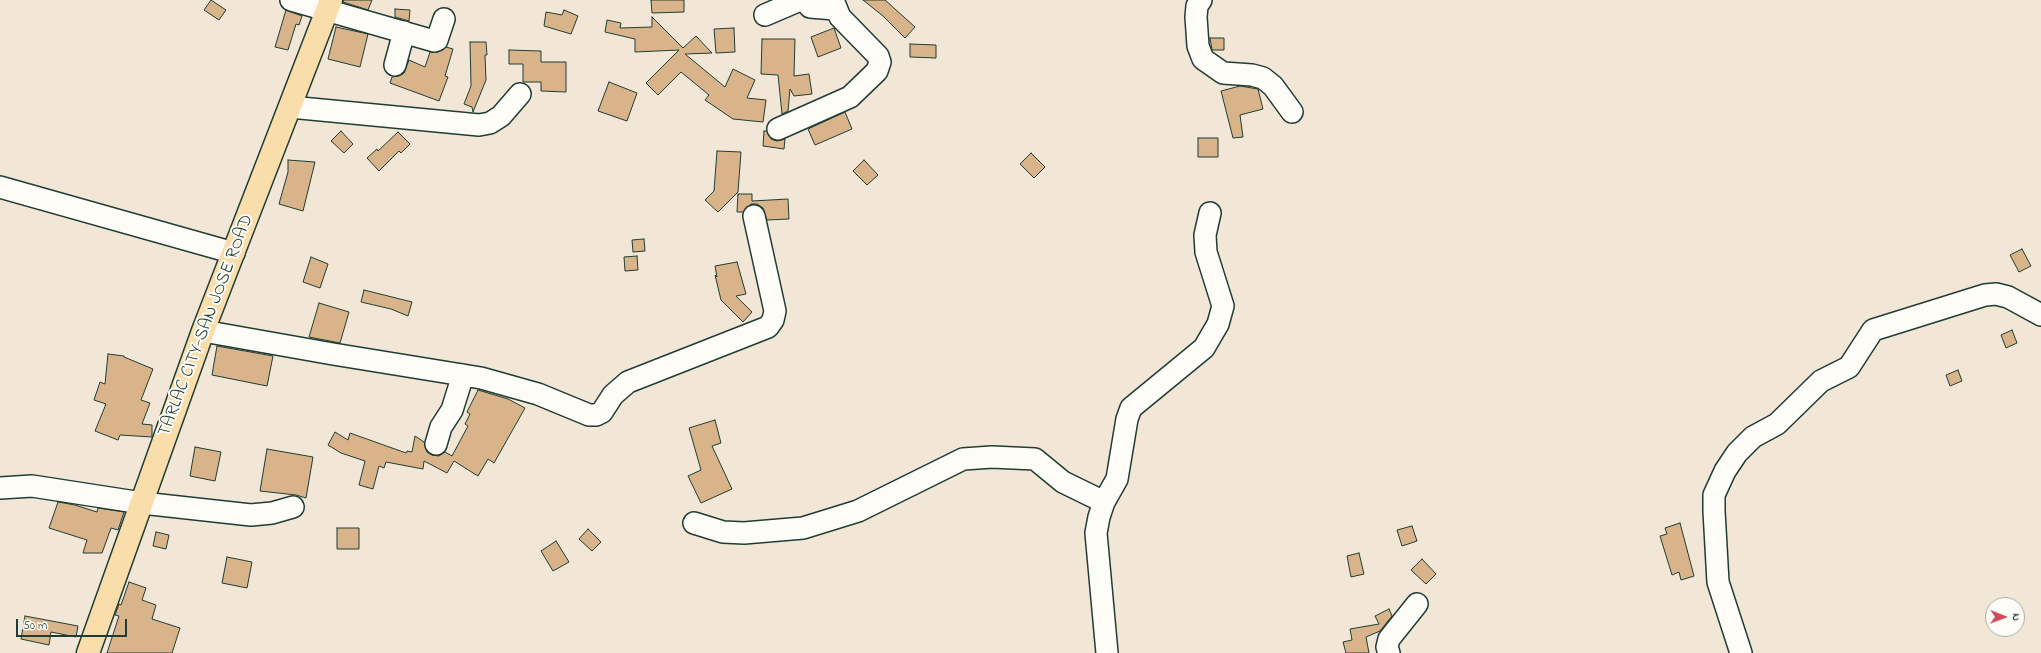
<!DOCTYPE html>
<html>
<head>
<meta charset="utf-8">
<style>
	body { margin:0 }
	#map { position:relative; width:2041px; height:653px; overflow:hidden; background:#f2e6d6; font-family:"Indie Flower",sans-serif }
	canvas { display:block }
	.north { position:absolute; left:1985px; top:597px; width:40px; height:40px; box-sizing:border-box; background:#fdfcf7; border:1px solid #a4b0a9; border-radius:50%; rotate:91deg; font-size:11px; font-weight:700; line-height:16px; text-align:center; color:#1f3d34 }
	.north::after { content:''; display:block; margin:auto; width:14px; height:18px; background:#d1495b; clip-path:polygon(50% 0,100% 100%,50% 72%,0 100%) }
	.scale { position:absolute; left:16px; top:619px; width:111px; height:18px; box-sizing:border-box; border:2px solid #1f3d34; border-top:0; padding-left:5px; font-size:12px; line-height:14px; white-space:nowrap; color:#1f3d34; -webkit-text-stroke:3px #fdfcf7; paint-order:stroke }
</style>
</head>
<body>
<div id="map">
<canvas width="2041" height="653"></canvas>
<div class="north">N</div>
<div class="scale">50 m</div>
</div>
<script>
const ctx = document.querySelector('canvas').getContext('2d');
ctx.lineJoin = 'round';
function fillPath(path, color) { ctx.fillStyle = color; ctx.fill(path, 'evenodd'); }
const shape = rows => new Path2D(rows.map(r => 'M' + r).join(''));
function strokePath(path, color, width, dash) { ctx.strokeStyle = color; ctx.lineWidth = width; ctx.lineCap = dash ? 'butt' : 'round'; ctx.setLineDash(dash || []); ctx.stroke(path); }
function label(font, color, halo, rows, align = 'center') {
  ctx.font = font + ' "Indie Flower",sans-serif'; ctx.lineWidth = 4; ctx.setLineDash([]); ctx.textBaseline = 'middle'; ctx.strokeStyle = halo; ctx.fillStyle = color; for (const [text, x, y, turn = 0] of rows) {
    ctx.save(); ctx.translate(x, y); ctx.rotate((+turn || 0) * Math.PI / 180); ctx.textAlign = isNaN(turn) ? turn : align; if (halo) ctx.strokeText(text, 0, 0); ctx.fillText(text, 0, 0); ctx.restore();
  }
}
const building = shape([
	[211,0,226,10,219,20,204,10,211,0],
	[343,0,372,0,368,10,343,2,343,0],
	[651,0,684,0,684,12,652,13,651,0],
	[863,0,885,0,915,27,905,38,883,16,863,0],
	[395,9,410,10,409,21,395,17,395,9],
	[286,10,302,16,299,25,296,24,288,50,275,47,286,10],
	[564,10,578,16,571,34,544,26,546,12,562,15,564,10],
	[652,17,683,48,696,36,712,53,685,54,725,87,733,69,755,80,747,98,766,100,763,122,733,119,705,100,709,95,681,72,658,95,646,83,679,50,635,52,635,39,605,32,607,20,621,23,620,28,652,27,652,17],
	[336,27,368,34,360,67,328,59,336,27],
	[734,28,735,52,716,53,714,29,734,28],
	[834,28,841,48,818,57,811,37,834,28],
	[1210,38,1224,38,1224,50,1212,50,1210,38],
	[762,39,795,39,794,76,809,74,812,94,794,96,790,89,788,111,782,114,778,75,761,74,762,39],
	[470,42,486,42,487,55,485,55,486,80,473,112,472,107,464,104,471,86,470,42],
	[910,44,936,45,936,58,910,57,910,44],
	[446,47,453,49,445,76,448,77,439,101,390,83,392,77,398,76,404,73,409,60,425,67,430,52,438,52,446,47],
	[509,50,541,51,541,62,566,62,566,92,541,91,541,82,523,82,523,64,509,64,509,50],
	[609,82,637,93,627,121,598,111,609,82],
	[1240,86,1258,89,1263,109,1240,115,1243,137,1233,138,1221,91,1240,86],
	[845,112,852,129,815,145,808,129,845,112],
	[341,131,353,144,344,153,331,141,341,131],
	[764,131,767,131,771,139,777,141,785,139,784,149,763,146,764,131],
	[398,132,410,144,401,153,399,151,379,171,367,158,377,149,378,151,398,132],
	[1198,138,1218,138,1218,157,1198,157,1198,138],
	[717,151,741,152,738,192,718,212,705,200,714,191,717,151],
	[1031,153,1045,167,1034,178,1020,164,1031,153],
	[288,160,315,162,303,211,279,204,288,172,288,160],
	[864,160,878,175,867,185,853,171,864,160],
	[738,194,752,194,752,201,788,199,789,219,767,220,763,208,757,204,751,204,743,212,737,212,738,194],
	[644,239,645,251,633,252,632,240,644,239],
	[2022,249,2031,266,2019,272,2010,255,2022,249],
	[637,256,638,270,625,271,624,257,637,256],
	[311,257,328,264,320,288,303,282,311,257],
	[737,262,746,294,736,296,752,312,743,322,721,300,715,275,717,277,715,266,737,262],
	[364,290,412,302,408,316,391,309,361,302,364,290],
	[319,303,349,312,340,343,309,337,319,303],
	[2012,330,2017,343,2006,348,2001,335,2012,330],
	[217,346,273,356,267,386,212,375,217,346],
	[108,354,124,356,124,357,153,369,141,400,150,403,142,424,152,425,152,437,120,435,118,440,95,431,106,404,94,400,100,382,105,384,108,354],
	[1958,370,1962,381,1950,386,1946,375,1958,370],
	[478,390,508,399,525,408,494,463,488,459,478,476,454,461,447,473,424,461,423,469,386,462,384,468,379,466,373,489,359,485,365,461,341,453,328,445,335,432,348,440,350,433,406,453,407,451,412,452,415,436,424,442,427,452,432,455,439,456,445,452,452,456,468,426,465,424,470,414,467,412,478,390],
	[715,420,721,443,712,446,732,489,701,503,688,476,701,470,689,428,715,420],
	[195,447,221,452,215,481,190,476,195,447],
	[267,449,313,457,306,498,296,495,260,491,267,449],
	[58,502,75,505,97,512,98,508,124,512,118,530,111,528,102,553,83,553,87,540,49,528,58,502],
	[1680,523,1694,576,1681,580,1679,572,1672,575,1660,536,1667,534,1665,528,1680,523],
	[1412,526,1417,541,1402,546,1397,530,1412,526],
	[337,528,359,528,359,549,337,549,337,528],
	[588,529,601,542,592,551,579,539,588,529],
	[156,532,169,535,166,549,153,546,156,532],
	[556,541,569,562,553,571,541,551,556,541],
	[1359,553,1364,574,1351,577,1347,556,1359,553],
	[227,557,252,562,247,588,222,583,227,557],
	[1422,559,1436,574,1426,584,1411,570,1422,559],
	[129,582,146,588,142,600,156,605,152,619,180,628,172,653,107,653,119,616,115,615,119,604,121,605,129,582],
	[1389,609,1392,616,1380,631,1366,637,1369,653,1346,653,1343,642,1352,640,1350,629,1379,624,1375,616,1389,609],
	[25,616,78,626,76,637,51,632,49,645,21,639,25,616]
]);
const minor = shape([
	[291,0,434,41,437,40,444,19],
	[804,0,810,7,835,9],
	[1201,0,1197,6,1196,17,1198,46,1203,59,1223,73,1252,75,1263,78,1273,86,1292,112],
	[765,15,800,0],
	[395,65,404,32],
	[290,107,479,125,490,123,501,116,520,94],
	[778,129,850,97,877,71,880,62,878,56,840,17,833,0],
	[0,187,234,253],
	[203,331,333,354,481,378,538,394,589,415,596,415,602,412,613,395,628,382,768,327,773,320,775,311,754,216],
	[436,444,441,427,452,410,463,375],
	[0,488,32,486,142,503,251,515,272,513,293,507],
	[694,523,723,532,744,533,803,528,858,511,963,459,992,457,1035,459,1063,482,1104,502],
	[1107,653,1096,533,1099,517,1104,502,1117,479,1127,419,1131,408,1204,348,1218,324,1223,306,1206,252,1205,235,1210,213],
	[1389,653,1387,647,1389,639,1417,604],
	[1741,653,1718,582,1714,511,1714,495,1725,471,1737,453,1753,437,1777,424,1821,381,1849,367,1873,330,1985,295,1996,294,2008,297,2041,315]
]);
const major = shape([
	[88,653,203,331,331,0]
]);
const streetNames = [
	["TARLAC CITY-SAN JOSE ROAD",207,326,-69]
];
fillPath(building, '#d9b48a');
strokePath(building, '#1f3d34', 1);
strokePath(minor, '#1f3d34', 24);
strokePath(major, '#1f3d34', 25);
strokePath(minor, '#fdfcf7', 21);
strokePath(major, '#f9deab', 22);
label('18px', '#1f3d34', '#fdfcf7', streetNames);
</script>
</body>
</html>
